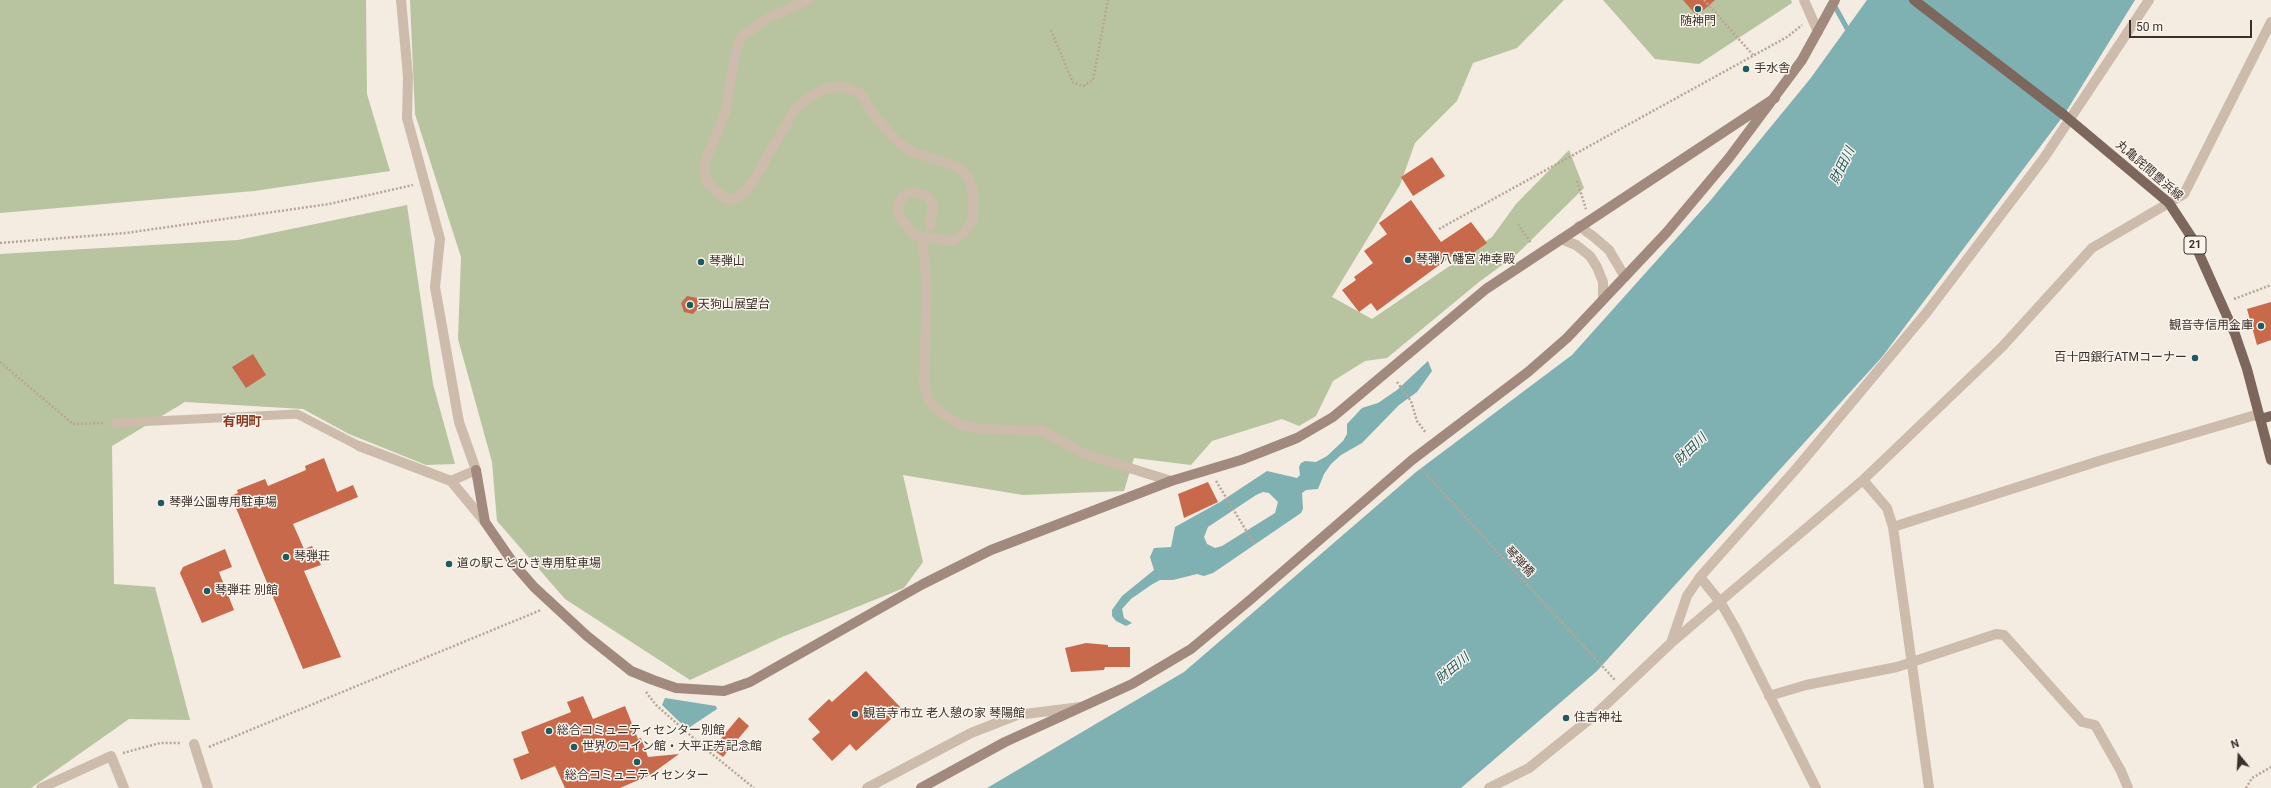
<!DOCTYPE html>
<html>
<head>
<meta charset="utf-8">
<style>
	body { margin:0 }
	#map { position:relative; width:2271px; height:788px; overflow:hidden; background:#f4ebe1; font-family:Roboto,sans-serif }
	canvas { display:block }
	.north { position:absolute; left:2219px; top:736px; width:40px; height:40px; -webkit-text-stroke:3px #fbf5ee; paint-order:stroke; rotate:342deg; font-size:11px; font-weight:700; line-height:16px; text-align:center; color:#3b302b }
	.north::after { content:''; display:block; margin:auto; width:14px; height:18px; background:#3b302b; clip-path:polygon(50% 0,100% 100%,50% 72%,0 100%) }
	.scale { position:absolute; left:2129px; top:20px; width:123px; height:18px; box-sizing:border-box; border:2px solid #3b302b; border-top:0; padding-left:5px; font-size:12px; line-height:14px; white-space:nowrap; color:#3b302b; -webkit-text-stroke:3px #fbf5ee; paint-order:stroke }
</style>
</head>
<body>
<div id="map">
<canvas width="2271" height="788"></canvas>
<div class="north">N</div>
<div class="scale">50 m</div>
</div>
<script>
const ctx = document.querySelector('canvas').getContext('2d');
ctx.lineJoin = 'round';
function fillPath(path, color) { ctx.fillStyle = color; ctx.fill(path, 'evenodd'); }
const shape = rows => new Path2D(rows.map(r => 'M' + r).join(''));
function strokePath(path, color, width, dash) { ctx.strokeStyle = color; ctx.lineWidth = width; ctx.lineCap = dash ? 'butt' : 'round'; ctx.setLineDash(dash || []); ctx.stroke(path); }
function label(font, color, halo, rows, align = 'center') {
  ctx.font = font + ' Roboto,"Noto Sans JP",sans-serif'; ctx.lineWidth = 3; ctx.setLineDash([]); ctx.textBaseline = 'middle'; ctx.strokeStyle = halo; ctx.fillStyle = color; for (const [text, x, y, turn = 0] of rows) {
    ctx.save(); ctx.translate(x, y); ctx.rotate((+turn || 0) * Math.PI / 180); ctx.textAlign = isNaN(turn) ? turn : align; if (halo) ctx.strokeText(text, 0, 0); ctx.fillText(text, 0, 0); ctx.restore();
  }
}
const green = shape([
	[0,0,366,0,367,94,390,171,254,191,0,213],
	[410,0,1564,0,1517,48,1473,63,1457,101,1415,143,1400,185,1332,297,1372,319,1492,237,1516,204,1569,150,1584,188,1517,254,1479,282,1387,358,1365,361,1333,381,1316,416,1299,426,1282,419,1212,441,1191,465,1134,458,1124,491,1023,495,903,475,923,562,904,588,782,637,690,680,565,599,497,521,492,462,458,339,461,257,415,114],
	[1603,0,1791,0,1792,3,1699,64,1655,59],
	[407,205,433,384,455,464,426,465,349,434,303,409,185,402,112,446,114,584,155,587,190,720,129,719,31,788,0,788,0,254,238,240]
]);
const water = shape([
	[1867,0,2135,0,2064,115,1882,357,1597,671,1461,788,987,788,1184,672,1416,472,1572,355,1710,201,1810,79],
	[1428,361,1432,371,1417,392,1399,405,1362,443,1341,455,1331,464,1324,474,1318,489,1306,490,1302,493,1303,509,1301,513,1213,573,1204,576,1197,574,1173,580,1160,580,1151,585,1131,599,1122,609,1124,618,1132,623,1126,626,1116,621,1112,616,1112,610,1122,596,1154,570,1150,557,1154,548,1171,547,1175,527,1220,502,1267,471,1297,478,1300,475,1299,467,1301,463,1305,461,1316,462,1327,456,1343,441,1347,434,1347,424,1362,408,1378,403,1397,390],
	[1263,492,1269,493,1278,502,1275,513,1222,546,1215,548,1207,544,1204,537,1208,527,1256,495],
	[665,698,716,706,717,709,687,729,662,705]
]);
const stream = shape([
	[1833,3,1849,32]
]);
const building = shape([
	[1683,0,1715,0,1697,16],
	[1432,157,1445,176,1413,196,1401,177],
	[1411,200,1441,242,1471,222,1487,243,1463,260,1457,252,1377,311,1371,303,1359,312,1342,290,1356,280,1354,277,1373,263,1364,251,1387,234,1379,223],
	[687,296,697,298,700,306,693,314,684,312,681,303],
	[2271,302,2271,340,2257,345,2247,309],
	[253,354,266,375,246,388,232,367],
	[324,458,337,492,353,485,358,497,293,524,304,549,312,546,321,565,304,571,341,657,303,669,231,496,238,493,237,490,265,479,268,486,306,470,305,466],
	[1208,482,1218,502,1184,518,1178,494],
	[225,549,232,567,219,572,234,610,202,623,180,573,183,567],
	[1086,643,1108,645,1108,647,1130,647,1130,667,1105,667,1104,670,1071,672,1065,648],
	[866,671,902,709,856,751,850,744,832,761,812,739,820,732,808,719,829,699,832,702],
	[583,696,593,719,625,706,638,739,641,738,648,757,679,754,650,775,620,788,565,788,555,766,521,780,513,759,529,753,521,732,571,712,567,702],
	[739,717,749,726,723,757,712,749]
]);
const path = shape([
	[1704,0,1753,55],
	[1051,30,1073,83,1084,86,1093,80,1108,0],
	[1577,181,1586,209],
	[1518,224,1531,243],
	[1439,229,1787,37,1802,25],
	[0,243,126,233,329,204,413,185],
	[2234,299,2271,285],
	[0,362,73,424,103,423],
	[1397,382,1411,401,1417,421,1426,433],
	[1421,469,1615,680],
	[1216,481,1255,545],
	[646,692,656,705,707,750,754,788],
	[209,747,541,610],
	[123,753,160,743,181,743],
	[2246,788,2252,778,2271,767]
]);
const lane = shape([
	[115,423,297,414,359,446]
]);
const street = shape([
	[401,0,408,76,407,118,440,239,435,287,459,422,476,470,451,481],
	[809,0,768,18,741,37,734,60,726,110,705,162,705,174,708,183,723,197,731,200,738,196,747,190,755,178,795,109,808,98,826,88,843,87,860,93,874,115,898,142,912,152,956,166,967,175,973,191,973,219,964,233,953,241,915,236,899,216,899,203,904,195,914,192,927,196,933,205,930,227],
	[1804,0,1818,32],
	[1579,226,1594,237,1609,250,1625,277],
	[1561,239,1576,245,1590,256,1597,267,1603,282,1603,300],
	[923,246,927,289,924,382,928,400,941,413,961,425,979,429,1042,431,1085,454,1171,481],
	[359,446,451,481,485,522],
	[1863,480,1887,508,1893,527,1929,788],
	[1893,527,2102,460,2259,414],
	[1671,643,1687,596,1700,577],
	[1769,696,1806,685,1897,667,1996,634,2004,635,2082,722,2095,725,2121,771,2128,788],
	[194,744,208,788],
	[41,788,111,756,124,788],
	[867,788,971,733,1017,715,1081,707],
	[1489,788,1529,768,1596,714,1671,643,1863,480,2002,347,2092,248,2184,194,2271,22],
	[1816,788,1737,631,1721,603,1700,577,1796,469,1927,312,2044,158,2149,0]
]);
const secondary = shape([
	[476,470,485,522,514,564,534,587,587,636,631,671,653,680,676,688,724,691,750,682,923,584,991,550,1171,481,1241,460,1297,438,1333,417,1486,289,1775,98],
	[921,788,1005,742,1132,684,1191,649,1250,600,1412,460,1528,372,1567,338,1667,232,1729,158,1802,60,1835,0]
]);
const primary = shape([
	[1914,0,2064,115,2169,203,2192,238,2235,334,2247,369,2271,460],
	[2260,419,2271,416]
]);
const markers = [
	[1698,9,4,"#1f5a5e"],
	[1746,69,4,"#1f5a5e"],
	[1408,260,4,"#1f5a5e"],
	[701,262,4,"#1f5a5e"],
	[690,305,4,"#1f5a5e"],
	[2261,326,4,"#1f5a5e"],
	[2195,358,4,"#1f5a5e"],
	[161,503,4,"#1f5a5e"],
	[286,557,4,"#1f5a5e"],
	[449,564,4,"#1f5a5e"],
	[207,591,4,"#1f5a5e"],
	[855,714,4,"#1f5a5e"],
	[1566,718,4,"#1f5a5e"],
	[549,731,4,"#1f5a5e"],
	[574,747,4,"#1f5a5e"],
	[637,762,4,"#1f5a5e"]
];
const shields = [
	[2195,245,22]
];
const shieldNames = [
	["21",2195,245]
];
const poiNames = [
	["随神門",1698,22,"center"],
	["手水舎",1754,69],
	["琴弾八幡宮 神幸殿",1416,260],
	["琴弾山",709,262],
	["天狗山展望台",698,305],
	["観音寺信用金庫",2253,326,"right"],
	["百十四銀行ATMコーナー",2187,358,"right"],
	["琴弾公園専用駐車場",169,503],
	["琴弾荘",294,557],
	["道の駅ことひき専用駐車場",457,564],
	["琴弾荘 別館",215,591],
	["観音寺市立 老人憩の家 琴陽館",863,714],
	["住吉神社",1574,718],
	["総合コミュニティセンター別館",557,731],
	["世界のコイン館・大平正芳記念館",582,747],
	["総合コミュニティセンター",637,776,"center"]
];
const streetNames = [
	["丸亀詫間豊浜線",2149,171,41],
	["琴弾橋",1519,562,47]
];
const waterNames = [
	["財田川",1843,166,-64],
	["財田川",1691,450,-45],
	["財田川",1453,669,-40]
];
const neighbourhoodNames = [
	["有明町",242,423]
];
fillPath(green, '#b8c4a0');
fillPath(water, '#7fb0b2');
strokePath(stream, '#7fb0b2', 5);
fillPath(building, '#c8694b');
strokePath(path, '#b9a596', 2.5, [2, 2]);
strokePath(lane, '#cdbbac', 9);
strokePath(street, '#cdbbac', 10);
strokePath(secondary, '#a18a7d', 10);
strokePath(primary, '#7d675c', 10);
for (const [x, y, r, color] of markers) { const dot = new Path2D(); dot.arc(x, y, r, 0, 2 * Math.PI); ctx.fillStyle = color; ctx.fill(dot); strokePath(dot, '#fbf5ee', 1.5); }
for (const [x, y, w] of shields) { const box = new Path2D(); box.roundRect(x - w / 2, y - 9, w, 18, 3); ctx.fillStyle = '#fbf5ee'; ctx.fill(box); strokePath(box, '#3b302b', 1); }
label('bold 11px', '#3b302b', null, shieldNames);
label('12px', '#3b302b', '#fbf5ee', poiNames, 'left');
label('12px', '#3b302b', '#fbf5ee', streetNames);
label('italic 13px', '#1f5a5e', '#fbf5ee', waterNames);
label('bold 13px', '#8c3b22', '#fbf5ee', neighbourhoodNames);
</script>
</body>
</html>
